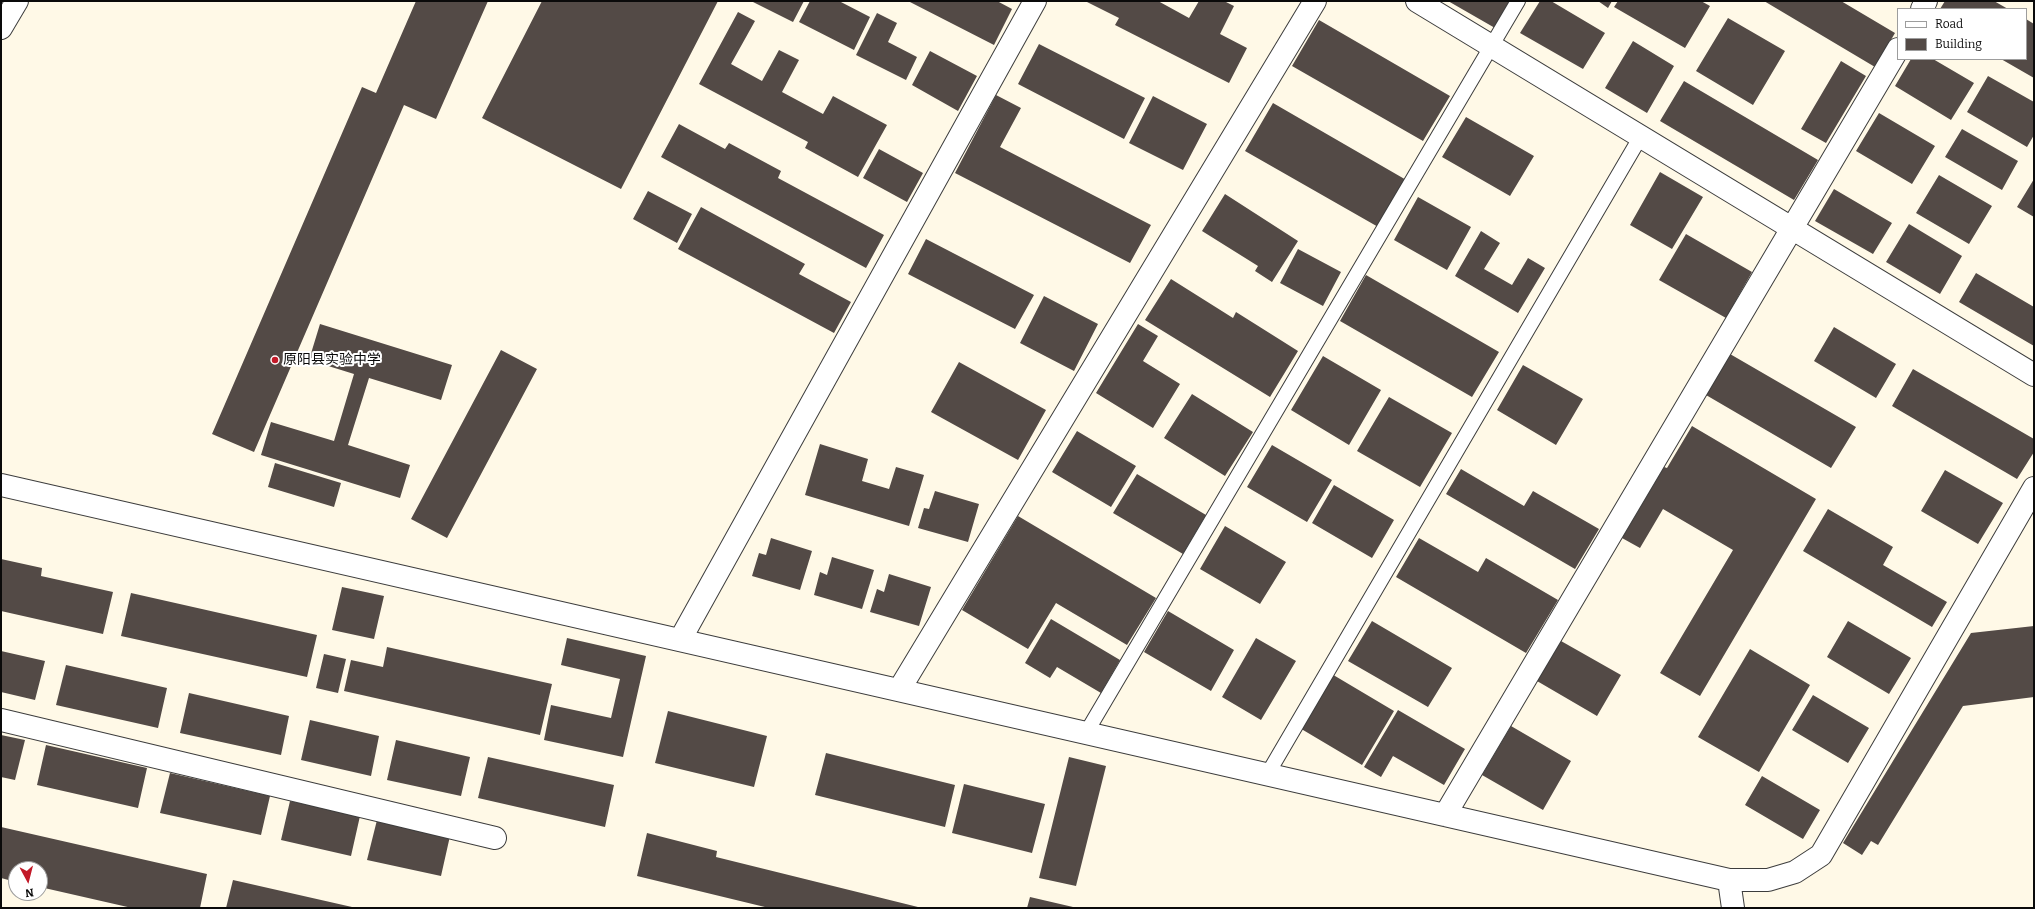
<!DOCTYPE html>
<html>
<head>
<meta charset="utf-8">
<style>
	body { margin:0 }
	#map { position:relative; width:2035px; height:909px; overflow:hidden; background:#fff9e7; font-family:Bitter,serif }
	canvas { display:block }
	.frame { position:absolute; inset:0; border:2px solid #0a0a0a; pointer-events:none }
	.legend { position:absolute; left:1897px; top:8px; width:130px; height:52px; box-sizing:border-box; background:#fff; border:1px solid #9d9d9d; margin:0; padding:5px 7px; list-style:none; font-size:12px; color:#0a0a0a }
	.legend li { display:flex; align-items:center; gap:8px; height:20px }
	.legend b { width:20px; border:1px solid #9d9d9d }
	.north { position:absolute; left:8px; top:861px; width:40px; height:40px; box-sizing:border-box; background:#fff; border:1px solid #9d9d9d; border-radius:50%; rotate:173deg; font-size:11px; font-weight:700; line-height:16px; text-align:center; color:#0a0a0a }
	.north::after { content:''; display:block; margin:auto; width:14px; height:18px; background:#c21928; clip-path:polygon(50% 0,100% 100%,50% 72%,0 100%) }
</style>
</head>
<body>
<div id="map">
<canvas width="2035" height="909"></canvas>
<div class="frame"></div>
<ul class="legend">
<li><b style="height:5px;background:#fff"></b>Road</li>
<li><b style="height:11px;background:#534a46"></b>Building</li>
</ul>
<div class="north">N</div>
</div>
<script>
const ctx = document.querySelector('canvas').getContext('2d');
ctx.lineJoin = 'round';
function fillPath(path, color) { ctx.fillStyle = color; ctx.fill(path, 'evenodd'); }
const shape = rows => new Path2D(rows.map(r => 'M' + r).join(''));
function strokePath(path, color, width, dash) { ctx.strokeStyle = color; ctx.lineWidth = width; ctx.lineCap = dash ? 'butt' : 'round'; ctx.setLineDash(dash || []); ctx.stroke(path); }
function label(font, color, halo, rows, align = 'center') {
  ctx.font = font + ' Bitter,"Noto Sans SC",serif'; ctx.lineWidth = 4; ctx.setLineDash([]); ctx.textBaseline = 'middle'; ctx.strokeStyle = halo; ctx.fillStyle = color; for (const [text, x, y, turn = 0] of rows) {
    ctx.save(); ctx.translate(x, y); ctx.rotate((+turn || 0) * Math.PI / 180); ctx.textAlign = isNaN(turn) ? turn : align; if (halo) ctx.strokeText(text, 0, 0); ctx.fillText(text, 0, 0); ctx.restore();
  }
}
const building = shape([
	[416,1,488,1,436,119,404,105,254,452,212,434,362,87,376,93],
	[542,1,718,1,621,189,482,118],
	[751,1,804,1,793,22],
	[810,1,839,1,870,17,854,50,799,22],
	[908,1,997,1,1012,9,994,45],
	[1085,1,1158,1,1189,18,1199,1,1224,1,1234,6,1220,34,1247,48,1229,83,1115,25,1119,18],
	[1448,1,1510,1,1495,28],
	[1540,1,1551,1,1605,33,1583,69,1520,33],
	[1598,1,1612,1,1608,8],
	[1618,1,1701,1,1710,6,1685,48,1614,7],
	[1764,1,1841,1,1895,33,1875,67],
	[1945,1,1994,1,2008,9,1940,9],
	[738,12,755,21,731,64,762,81,779,50,799,60,782,92,823,114,833,96,887,125,858,177,805,148,808,142,699,84],
	[877,13,897,23,888,42,917,57,906,80,856,55],
	[1728,18,1785,51,1753,105,1696,71],
	[2026,19,2034,24,2034,78,2001,59,2026,59],
	[1319,20,1450,96,1423,141,1292,66],
	[1633,41,1674,66,1647,113,1605,88],
	[1039,44,1145,98,1124,139,1018,84],
	[930,51,977,76,958,111,912,85],
	[1911,59,1933,59,1974,83,1951,120,1895,86],
	[1841,61,1866,76,1826,143,1801,129],
	[1988,76,2034,102,2034,135,2027,147,1967,112],
	[1684,81,1818,160,1794,200,1660,121],
	[996,95,1021,108,1000,147,1151,225,1130,263,955,173],
	[1153,96,1207,124,1183,170,1129,143],
	[1273,103,1408,181,1380,228,1245,151],
	[1879,113,1935,146,1912,184,1856,151],
	[1466,117,1534,156,1510,196,1442,157],
	[679,124,725,149,729,143,781,171,778,178,884,235,866,268,661,157],
	[1962,129,2018,161,2002,190,1945,157],
	[879,149,923,173,907,202,863,178],
	[1660,172,1703,197,1672,249,1630,225],
	[1939,175,1992,206,1969,244,1916,213],
	[2034,179,2034,217,2017,207],
	[1834,189,1892,223,1873,254,1815,221],
	[648,191,692,214,677,243,633,219],
	[1225,194,1298,241,1272,282,1255,271,1258,266,1202,231],
	[1418,197,1471,227,1447,270,1394,240],
	[701,207,805,264,799,274,851,302,834,333,678,249],
	[1909,224,1962,256,1940,294,1886,262],
	[1481,231,1500,243,1484,269,1512,285,1528,258,1545,268,1518,313,1455,276],
	[1686,234,1752,272,1726,318,1659,280],
	[926,239,1034,295,1015,329,908,274],
	[1298,249,1341,272,1323,306,1280,283],
	[1976,273,2034,307,2034,346,1959,302],
	[1366,275,1499,352,1472,397,1340,321],
	[1171,279,1233,318,1236,312,1298,351,1270,397,1145,320],
	[1044,296,1098,324,1074,371,1020,343],
	[320,324,452,365,441,400,369,378,348,445,410,465,400,498,261,455,271,422,334,441,354,374,309,360],
	[1138,324,1158,336,1143,361,1180,384,1153,428,1096,393],
	[1834,327,1896,364,1876,398,1814,361],
	[501,350,537,369,447,538,411,519],
	[1730,354,1856,427,1831,468,1706,395],
	[1323,356,1381,390,1349,445,1291,410],
	[959,362,1046,410,1018,460,931,412],
	[1523,365,1583,399,1556,445,1497,410],
	[1913,369,2034,439,2034,452,2017,479,1892,406],
	[1192,394,1253,432,1225,476,1164,438],
	[1389,397,1452,433,1420,487,1357,451],
	[1692,426,1816,499,1700,696,1660,673,1733,550,1663,509,1640,548,1622,538,1664,467,1667,468],
	[1077,431,1136,466,1111,507,1052,472],
	[820,444,868,459,862,481,889,489,896,467,924,475,909,526,805,495],
	[1272,445,1332,480,1307,522,1247,487],
	[275,463,341,483,334,507,268,487],
	[1461,469,1524,506,1533,491,1599,529,1575,569,1446,494],
	[1945,470,2003,503,1978,544,1921,511],
	[1137,474,1206,515,1183,554,1113,513],
	[1334,485,1394,520,1372,558,1312,523],
	[935,491,979,504,968,542,918,528,924,508,929,509],
	[1828,509,1893,547,1883,565,1947,602,1932,627,1803,551],
	[1018,516,1156,598,1127,645,1056,603,1028,649,962,610],
	[1225,526,1286,562,1260,604,1200,569],
	[771,538,812,551,800,590,752,576,759,553,766,555],
	[1419,538,1478,572,1486,558,1558,600,1526,653,1396,577],
	[832,557,874,570,862,609,814,595,820,572,827,575],
	[1,559,42,568,41,576,113,592,103,634,1,611],
	[889,574,931,587,919,626,870,612,877,589,884,592],
	[342,587,384,596,374,639,332,630],
	[131,593,317,635,307,677,121,636],
	[1168,611,1234,650,1211,691,1144,652],
	[1051,619,1120,660,1101,693,1057,667,1050,678,1025,663],
	[1372,621,1452,668,1428,707,1348,661],
	[1848,621,1911,658,1889,694,1827,657],
	[2034,626,2034,697,1963,706,1878,845,1871,841,1862,855,1843,843,1971,633],
	[567,638,646,656,623,757,544,740,551,705,611,718,620,679,561,665],
	[1256,638,1296,661,1261,720,1222,697],
	[1561,641,1621,675,1597,716,1537,681],
	[387,647,552,684,540,735,344,691,351,660,383,667],
	[1750,649,1810,685,1759,772,1698,737],
	[1,651,45,661,35,700,1,692],
	[324,654,346,659,338,693,316,688],
	[66,665,167,688,158,728,56,705],
	[1330,673,1394,711,1362,765,1298,727],
	[189,693,289,716,281,755,180,733],
	[1813,695,1869,728,1848,763,1792,730],
	[1398,710,1465,749,1444,785,1393,756,1381,777,1364,767],
	[668,711,767,736,754,787,655,763],
	[310,720,379,736,371,776,301,760],
	[1511,726,1571,761,1543,810,1482,775],
	[1,735,25,740,15,780,1,777],
	[396,740,470,757,461,796,387,780],
	[46,745,147,768,138,808,37,785],
	[826,753,955,785,945,827,815,795],
	[488,757,614,785,605,827,478,798],
	[1069,757,1106,766,1076,886,1039,878],
	[170,773,270,796,261,835,160,813],
	[1762,776,1820,810,1803,839,1745,805],
	[964,784,1045,804,1032,853,952,833],
	[290,801,360,816,351,856,281,840],
	[377,820,450,836,441,876,367,860],
	[1,827,207,874,200,908,132,908,40,887,40,869,16,869,16,882,1,878],
	[647,833,717,851,716,857,922,908,769,908,637,876],
	[233,880,352,907,352,908,226,908],
	[1030,897,1073,907,1073,908,1027,908]
]);
const service = shape([
	[1086,733,1518,1],
	[1267,775,1641,136]
]);
const minor = shape([
	[1417,1,2034,375],
	[1922,9,1926,1],
	[1,28,17,1],
	[1,485,1729,880,1768,880,1795,872,1821,855,2034,488],
	[680,640,1035,1],
	[899,690,1315,1],
	[1,720,495,838],
	[1445,815,1898,49],
	[1729,880,1733,908]
]);
const markers = [
	[275,360,4,"#c21928"]
];
const poiNames = [
	["原阳县实验中学",283,360]
];
fillPath(building, '#534a46');
strokePath(service, '#3d3d3d', 16);
strokePath(minor, '#3d3d3d', 24);
strokePath(service, '#fff', 14);
strokePath(minor, '#fff', 22);
for (const [x, y, r, color] of markers) { const dot = new Path2D(); dot.arc(x, y, r, 0, 2 * Math.PI); ctx.fillStyle = color; ctx.fill(dot); strokePath(dot, '#fff', 1.5); }
label('14px', '#0a0a0a', '#fff', poiNames, 'left');
</script>
</body>
</html>
